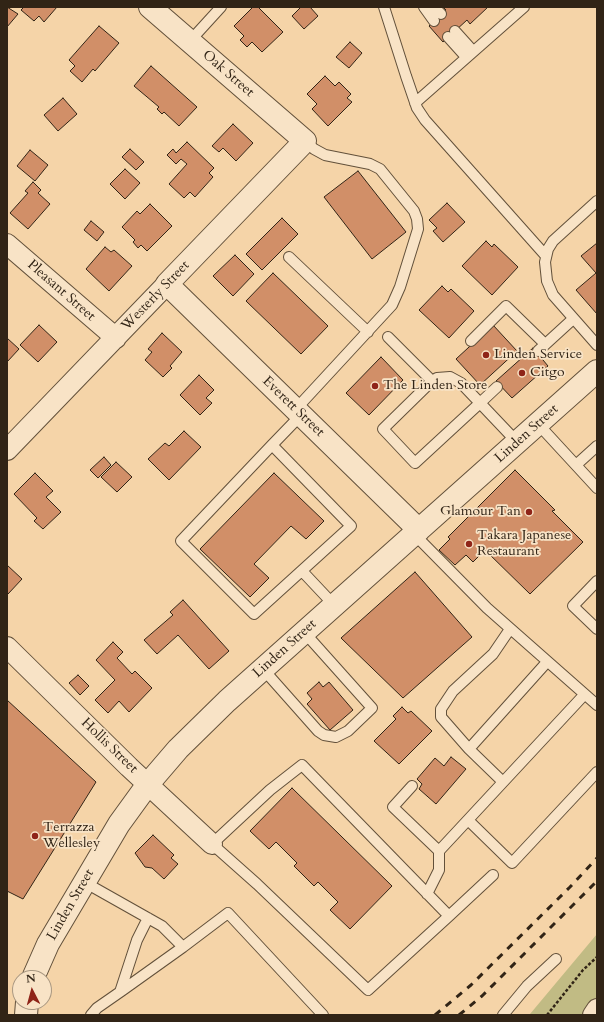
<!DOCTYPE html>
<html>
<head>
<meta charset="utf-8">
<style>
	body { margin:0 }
	#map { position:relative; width:604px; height:1022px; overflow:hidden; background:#f5d4a8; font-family:Cardo,serif }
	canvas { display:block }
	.frame { position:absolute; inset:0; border:8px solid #312416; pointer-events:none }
	.north { position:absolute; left:12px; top:970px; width:40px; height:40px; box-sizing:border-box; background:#f8e3c6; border:1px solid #a89780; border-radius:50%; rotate:354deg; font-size:11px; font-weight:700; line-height:16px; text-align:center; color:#312416 }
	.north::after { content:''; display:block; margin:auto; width:14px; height:18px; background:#8f2418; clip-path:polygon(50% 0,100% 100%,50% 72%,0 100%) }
</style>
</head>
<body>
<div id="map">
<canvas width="604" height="1022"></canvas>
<div class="frame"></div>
<div class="north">N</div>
</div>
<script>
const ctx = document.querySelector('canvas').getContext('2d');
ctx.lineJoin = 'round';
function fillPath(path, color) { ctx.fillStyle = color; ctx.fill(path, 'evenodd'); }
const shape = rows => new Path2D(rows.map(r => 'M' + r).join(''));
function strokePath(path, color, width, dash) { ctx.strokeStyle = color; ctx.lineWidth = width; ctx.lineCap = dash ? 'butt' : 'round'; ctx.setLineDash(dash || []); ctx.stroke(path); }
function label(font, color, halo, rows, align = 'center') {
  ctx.font = font + ' Cardo,serif'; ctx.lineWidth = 3.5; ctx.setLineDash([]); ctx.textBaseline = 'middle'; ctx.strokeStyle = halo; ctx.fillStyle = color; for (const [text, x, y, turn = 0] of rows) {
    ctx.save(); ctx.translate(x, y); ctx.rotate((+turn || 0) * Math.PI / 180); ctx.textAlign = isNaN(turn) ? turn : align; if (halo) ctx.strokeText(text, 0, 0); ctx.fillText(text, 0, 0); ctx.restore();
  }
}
const green = shape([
	[597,934,597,1015,529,1015,530,1014]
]);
const building = shape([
	[7,7,18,14,7,27,7,7],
	[24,7,57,7,44,22,39,16,34,21,21,10,24,7],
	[253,7,258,7,283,32,262,52,252,42,247,47,240,40,244,36,234,26,253,7],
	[301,7,310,7,318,16,304,29,292,16,301,7],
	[443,7,488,7,470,24,467,20,443,42,429,26,446,10,443,7],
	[99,26,119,43,95,71,93,69,82,82,70,71,75,66,69,60,99,26],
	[350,42,362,53,349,68,336,57,350,42],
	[151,66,197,107,179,126,164,112,162,114,157,109,159,107,134,86,151,66],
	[325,76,335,86,339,82,351,94,347,98,352,102,328,126,312,109,317,104,307,94,325,76],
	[63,98,77,114,58,131,44,115,63,98],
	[233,124,253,143,236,161,223,148,219,152,212,146,233,124],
	[187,142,214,168,209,173,213,177,195,197,190,192,184,198,169,184,187,164,181,159,176,164,167,155,173,149,176,153,187,142],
	[130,149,144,162,136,170,122,157,130,149],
	[30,150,48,165,35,181,17,166,30,150],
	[125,169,140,183,125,199,110,184,125,169],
	[358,171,406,232,372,259,324,197,358,171],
	[33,182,41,190,38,193,50,204,28,229,10,213,28,193,25,191,33,182],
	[447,203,465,222,443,242,433,231,437,228,429,220,447,203],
	[150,204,172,226,147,251,141,245,138,248,133,242,135,240,122,227,137,211,140,214,150,204],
	[282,218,298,234,262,270,246,254,282,218],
	[91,221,104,232,97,241,84,230,91,221],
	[486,241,492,247,494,244,518,267,492,295,462,266,486,241],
	[597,243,597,314,576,290,596,273,581,256,597,243],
	[105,247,111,252,114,250,132,266,109,291,86,269,105,247],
	[235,255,254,274,233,296,213,276,235,255],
	[273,273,328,326,301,354,246,301,273,273],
	[442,286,448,292,451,289,474,311,449,338,419,310,442,286],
	[39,325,57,342,38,362,20,345,39,325],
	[493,325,517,351,480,385,456,359,493,325],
	[162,333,182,352,170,366,172,368,163,377,145,360,152,352,148,349,162,333],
	[7,338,19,349,7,362,7,338],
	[533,348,548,366,512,398,496,381,533,348],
	[381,357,403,380,369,415,346,393,381,357],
	[199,375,214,390,206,398,212,403,200,415,180,395,199,375],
	[184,431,201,447,169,480,148,459,165,443,169,446,184,431],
	[104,457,111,465,98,478,90,470,104,457],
	[116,462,132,477,117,492,101,477,116,462],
	[515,470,555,510,552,511,583,542,530,594,485,550,473,562,466,555,455,565,439,550,450,539,448,537,515,470],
	[35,473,53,491,46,497,61,512,43,529,34,521,37,518,14,494,35,473],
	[274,473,324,521,306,539,291,526,254,564,269,578,250,597,200,549,274,473],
	[7,565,22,579,8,594,7,593,7,565],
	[415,572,472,637,403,698,341,638,415,572],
	[183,600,229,651,209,669,178,635,157,654,144,640,173,615,170,612,183,600],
	[113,642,123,652,117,658,132,674,135,671,152,688,129,712,119,701,108,713,95,700,115,680,96,660,113,642],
	[78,675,89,686,80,695,69,683,78,675],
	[319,682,323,687,329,682,353,710,330,730,307,704,312,699,307,693,319,682],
	[7,700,96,782,23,899,7,891,7,700],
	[402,707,408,713,411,711,432,731,399,764,374,741,396,719,393,716,402,707],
	[451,757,466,769,436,804,419,789,422,784,417,779,435,758,444,766,451,757],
	[292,788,392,886,350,929,330,910,338,902,318,882,314,886,294,866,297,863,276,842,269,849,250,831,292,788],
	[153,835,174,855,171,858,178,864,164,879,152,868,145,867,135,853,153,835]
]);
const path = shape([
	[547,1015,583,970,597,957]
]);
const service = shape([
	[384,7,406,76,417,108,425,120,546,256],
	[424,7,434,21],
	[434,7,441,14],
	[455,31,473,51],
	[448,37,466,57],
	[190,41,221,7],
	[415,103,524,7],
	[597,201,553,241,548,249,545,262,547,281,553,295,597,345],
	[289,257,368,332],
	[388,337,432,381],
	[471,341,506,306,545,344],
	[538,351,573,319],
	[450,377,461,383,480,403,415,463,383,429,432,381,437,378,450,377],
	[497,387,480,403,517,442],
	[295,410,392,305,400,287,418,229,417,219,414,211,380,169,370,164,325,155,314,149,305,141],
	[538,424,597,488],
	[272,445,351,526,254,614,181,541,272,445,301,415],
	[576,465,597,446],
	[414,534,487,608,597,705],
	[302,571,334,605],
	[597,581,573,606,597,629],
	[510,629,493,654,453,691,441,709,441,717,469,749,547,662],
	[263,669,318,731,324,735,336,737,348,731,372,708,304,632],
	[469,749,503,782],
	[412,786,393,807,439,851,584,695],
	[468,820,512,863,597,772],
	[84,882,162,926,183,947,228,913,323,1015],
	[427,894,439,870,439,851],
	[449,916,302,765,270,790,212,844,257,884,368,990,449,916,493,875],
	[120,992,183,947],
	[91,1015,97,1008,120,992,137,940,148,918],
	[503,1015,527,986,556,959]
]);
const minor = shape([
	[7,244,116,338],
	[7,450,167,284],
	[7,647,129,767,212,844],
	[593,1015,597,1009]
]);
const tertiary = shape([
	[150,7,305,141,167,284,419,530],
	[33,978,48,944,119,824,148,784,178,749,227,701,597,371],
	[26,1015,27,1002]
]);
const rail = shape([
	[435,1015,471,985,570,887,597,858],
	[459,1015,482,996,597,881]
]);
const markers = [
	[486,355,4,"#8f2418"],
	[522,373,4,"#8f2418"],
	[375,386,4,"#8f2418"],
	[529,512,4,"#8f2418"],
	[469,544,4,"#8f2418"],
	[35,836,4,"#8f2418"]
];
const streetNames = [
	["Oak Street",228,74,41],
	["Pleasant Street",61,291,41],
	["Westerly Street",156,296,-46],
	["Everett Street",293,407,44],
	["Linden Street",527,434,-42],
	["Linden Street",285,649,-42],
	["Hollis Street",109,746,44],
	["Linden Street",71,905,-60]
];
const poiNames = [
	["Linden Service",494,355],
	["Citgo",530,373],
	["The Linden Store",383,386],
	["Glamour Tan",521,512,"right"],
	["Takara Japanese",477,536],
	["Restaurant",477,552],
	["Terrazza",43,828],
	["Wellesley",43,844]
];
fillPath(green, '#c1bb84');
fillPath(building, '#d18f68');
strokePath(building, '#312416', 1);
strokePath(service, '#62503a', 12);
strokePath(minor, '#62503a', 22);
strokePath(tertiary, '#62503a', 24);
strokePath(path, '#312416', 2.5, [3, 2]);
strokePath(service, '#f8e3c6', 10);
strokePath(minor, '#f8e3c6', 20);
strokePath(tertiary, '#f8e3c6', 22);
strokePath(rail, '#312416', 3, [7, 7]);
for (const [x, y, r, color] of markers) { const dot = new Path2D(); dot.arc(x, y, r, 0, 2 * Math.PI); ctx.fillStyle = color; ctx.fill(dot); strokePath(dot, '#f8e3c6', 1.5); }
label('14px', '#312416', '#f8e3c6', streetNames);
label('14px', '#312416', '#f8e3c6', poiNames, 'left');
</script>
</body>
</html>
